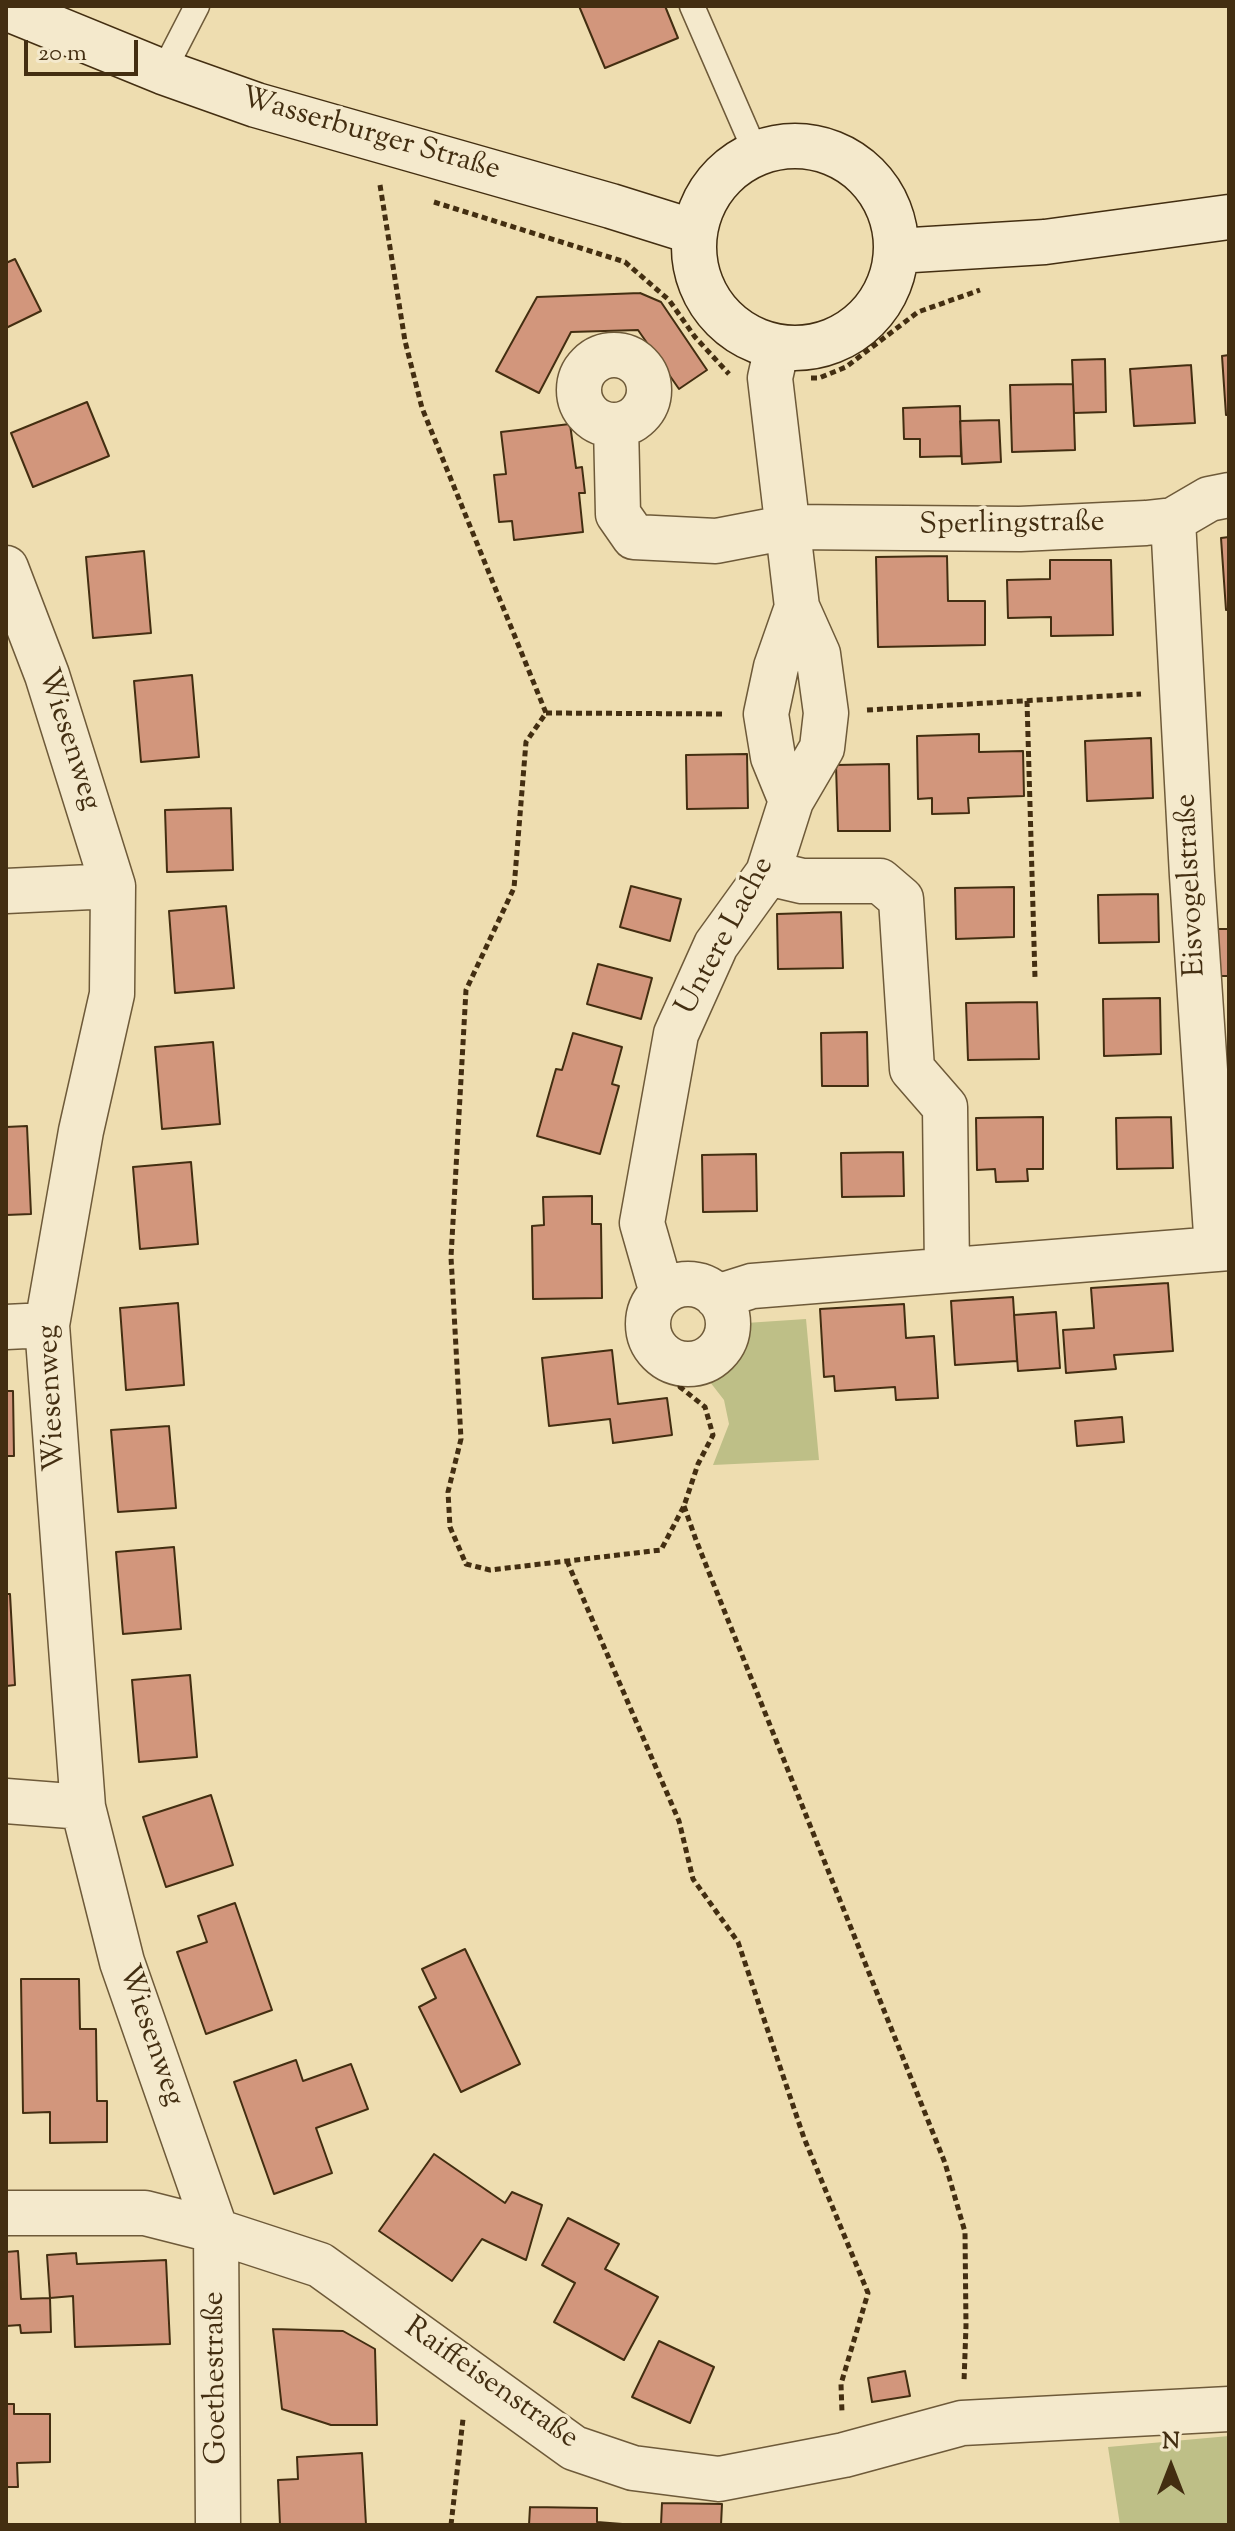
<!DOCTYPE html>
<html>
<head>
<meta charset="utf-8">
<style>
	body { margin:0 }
	#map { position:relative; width:1235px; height:2531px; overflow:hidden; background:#eeddb0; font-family:"Sorts Mill Goudy",serif }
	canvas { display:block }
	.frame { position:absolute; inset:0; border:8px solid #432e11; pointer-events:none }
	.north { position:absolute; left:1131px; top:2427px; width:80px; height:80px; -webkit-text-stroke:6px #f4e9cc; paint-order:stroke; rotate:0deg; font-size:22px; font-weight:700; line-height:32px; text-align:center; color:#432e11 }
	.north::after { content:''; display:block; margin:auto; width:28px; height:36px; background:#432e11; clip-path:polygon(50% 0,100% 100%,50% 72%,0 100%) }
	.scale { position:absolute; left:24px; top:40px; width:114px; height:36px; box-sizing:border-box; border:4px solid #432e11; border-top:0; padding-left:10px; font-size:24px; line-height:28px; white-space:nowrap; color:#432e11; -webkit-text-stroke:6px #f4e9cc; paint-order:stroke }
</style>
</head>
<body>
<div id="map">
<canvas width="1235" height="2531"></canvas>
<div class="frame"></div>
<div class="north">N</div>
<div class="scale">20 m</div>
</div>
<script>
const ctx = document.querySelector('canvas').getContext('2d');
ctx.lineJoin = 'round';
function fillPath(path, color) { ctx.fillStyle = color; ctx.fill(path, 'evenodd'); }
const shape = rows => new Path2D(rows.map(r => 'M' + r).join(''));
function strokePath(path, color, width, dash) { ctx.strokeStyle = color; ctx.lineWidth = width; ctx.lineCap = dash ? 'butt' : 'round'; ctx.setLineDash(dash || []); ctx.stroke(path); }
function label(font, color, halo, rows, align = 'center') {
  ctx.font = font + ' "Sorts Mill Goudy",serif'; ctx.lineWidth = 7; ctx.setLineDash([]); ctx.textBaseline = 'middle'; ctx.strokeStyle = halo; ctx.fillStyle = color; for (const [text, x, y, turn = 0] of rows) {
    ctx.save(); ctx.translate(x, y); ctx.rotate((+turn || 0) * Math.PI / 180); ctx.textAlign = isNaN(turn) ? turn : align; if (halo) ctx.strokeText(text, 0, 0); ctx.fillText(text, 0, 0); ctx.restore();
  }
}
const green = shape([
	[806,1319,819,1460,713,1465,729,1424,724,1400,703,1373,723,1362,739,1345,746,1323],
	[1229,2436,1229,2525,1120,2525,1108,2447]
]);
const building = shape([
	[579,6,665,6,678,38,605,68,579,6],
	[15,259,41,311,6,328,6,263,15,259],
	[640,293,661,302,707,370,679,389,638,330,571,332,539,393,496,371,537,297,640,293],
	[1229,355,1229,415,1226,415,1222,356,1229,355],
	[1105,359,1106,412,1074,413,1072,360,1105,359],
	[1191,365,1195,423,1134,426,1130,369,1191,365],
	[1073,384,1075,450,1012,452,1010,385,1073,384],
	[87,402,109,456,33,487,11,433,87,402],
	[960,406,961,456,920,457,920,439,904,439,903,408,960,406],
	[999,420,1001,462,962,464,960,421,999,420],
	[570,424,576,468,582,467,585,493,579,493,583,532,514,540,512,521,499,522,494,475,506,474,501,432,570,424],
	[1229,537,1229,609,1226,610,1221,538,1229,537],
	[144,551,151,633,93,638,86,557,144,551],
	[947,556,948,601,985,601,985,645,878,647,876,557,947,556],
	[1050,560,1111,560,1113,635,1051,636,1051,617,1008,618,1007,580,1050,579,1050,560],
	[192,675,199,757,141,762,134,681,192,675],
	[979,734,979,752,1023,751,1024,796,968,798,969,813,932,814,932,798,918,799,917,736,979,734],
	[1151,738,1153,798,1087,801,1085,741,1151,738],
	[747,754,748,808,687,809,686,755,747,754],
	[889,764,890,831,838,831,836,765,889,764],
	[231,808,233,870,167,872,165,810,231,808],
	[631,886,681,899,670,941,620,927,631,886],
	[1014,887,1014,937,956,939,955,888,1014,887],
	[1158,894,1159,942,1099,943,1098,895,1158,894],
	[226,906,234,988,175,993,169,911,226,906],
	[841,912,843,968,778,969,777,914,841,912],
	[1214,929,1229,929,1229,976,1216,976,1214,929],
	[598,964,652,978,641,1019,587,1004,598,964],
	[1160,998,1161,1054,1104,1056,1103,999,1160,998],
	[1037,1002,1039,1059,968,1060,966,1003,1037,1002],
	[867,1032,868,1086,822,1086,821,1033,867,1032],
	[573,1033,622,1047,612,1084,619,1086,600,1154,537,1136,556,1069,562,1070,573,1033],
	[213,1042,220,1124,162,1129,155,1047,213,1042],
	[1043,1117,1043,1169,1027,1169,1028,1181,996,1182,995,1169,977,1170,976,1118,1043,1117],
	[1171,1117,1173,1168,1117,1169,1116,1118,1171,1117],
	[27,1126,31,1214,6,1215,6,1127,27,1126],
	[903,1152,904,1196,842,1197,841,1153,903,1152],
	[756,1154,757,1211,703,1212,702,1155,756,1154],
	[191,1162,198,1244,140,1249,133,1167,191,1162],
	[592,1196,592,1224,601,1224,602,1298,533,1299,532,1226,544,1225,543,1197,592,1196],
	[1168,1283,1173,1351,1114,1355,1116,1369,1066,1373,1063,1330,1094,1328,1091,1288,1168,1283],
	[1013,1297,1017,1361,955,1365,951,1301,1013,1297],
	[178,1303,184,1385,126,1390,120,1308,178,1303],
	[904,1304,906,1338,934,1336,938,1398,896,1400,895,1387,835,1391,834,1376,824,1377,820,1309,904,1304],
	[1056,1312,1060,1368,1018,1371,1014,1315,1056,1312],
	[612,1350,618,1404,667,1398,672,1435,613,1443,610,1419,549,1426,542,1358,612,1350],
	[6,1391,13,1391,14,1456,6,1456,6,1391],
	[1122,1417,1124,1442,1077,1446,1075,1421,1122,1417],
	[169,1426,176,1508,118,1512,111,1430,169,1426],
	[174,1547,181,1629,123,1634,116,1552,174,1547],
	[6,1594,10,1594,15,1685,6,1686,6,1594],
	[190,1675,197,1757,139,1762,132,1680,190,1675],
	[211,1795,233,1865,166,1887,143,1817,211,1795],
	[235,1903,272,2010,206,2034,177,1952,207,1942,198,1916,235,1903],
	[465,1949,520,2064,461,2092,419,2007,436,1998,422,1969,465,1949],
	[21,1979,79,1979,80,2029,96,2029,97,2101,107,2101,107,2142,50,2143,50,2112,23,2113,21,1979],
	[296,2060,303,2081,351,2064,368,2109,316,2128,332,2173,274,2194,234,2082,296,2060],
	[434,2154,505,2203,512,2192,542,2205,526,2260,482,2239,452,2281,379,2231,434,2154],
	[568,2218,619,2244,605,2269,658,2297,624,2360,554,2322,575,2283,542,2265,568,2218],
	[18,2251,21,2299,50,2298,51,2332,21,2333,20,2325,6,2326,6,2252,18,2251],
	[76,2253,77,2264,166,2260,170,2344,75,2347,73,2296,50,2298,47,2255,76,2253],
	[273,2329,343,2331,375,2349,377,2425,331,2425,282,2409,273,2329],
	[659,2341,714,2367,690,2423,632,2397,659,2341],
	[905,2371,910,2396,872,2402,868,2378,905,2371],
	[6,2404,14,2404,14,2414,50,2414,50,2462,17,2463,18,2487,6,2487,6,2404],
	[362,2453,366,2525,280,2525,278,2480,298,2479,297,2457,362,2453],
	[662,2503,722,2504,721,2525,661,2525,662,2503],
	[530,2507,597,2508,597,2522,635,2525,529,2525,530,2507]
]);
const path = shape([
	[380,185,405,341,422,408,546,713,526,742,514,888,466,990,451,1257,461,1439,448,1492,450,1527,466,1564,490,1570,661,1550,684,1506,698,1464,713,1435,705,1407,680,1387,688,1364],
	[434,202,625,262,669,300,695,337,729,374],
	[811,378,819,378,846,367,918,312,980,290],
	[1027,701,1035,978],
	[867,710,1141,694],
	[546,713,725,714],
	[684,1506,696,1540,945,2163,965,2232,966,2326,964,2382],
	[567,1561,679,1821,693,1879,738,1942,804,2138,868,2293,841,2384,842,2413],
	[451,2525,463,2419]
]);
const lane = shape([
	[692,6,756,153],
	[163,72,197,6]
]);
const street = shape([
	'579 390a35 35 0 1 1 70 0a35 35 0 1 1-70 0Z',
	[616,425,618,514,634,537,716,541,789,527,1020,529,1146,523,1173,520,1209,499,1229,495],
	[1173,520,1192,876,1217,1249],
	[6,568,47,675,113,886,112,994,81,1131,47,1325,83,1807,122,1962,216,2231,218,2525],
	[791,801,822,748,826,713,818,654,797,607],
	[768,873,802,881,880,881,901,899,912,1069,945,1107,947,1270],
	[6,891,113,886],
	'648 1324a40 40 0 1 1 80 0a40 40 0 1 1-80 0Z',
	[662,1293,642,1223,676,1034,716,945,768,873,791,801,773,757,766,714,776,667,797,607,770,378,777,347],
	[717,1297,752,1286,1229,1248],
	[6,1327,47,1325],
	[6,1801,83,1807],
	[6,2213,145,2213,216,2231,320,2265,574,2448,633,2468,719,2479,844,2455,962,2423,1229,2409]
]);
const secondary = shape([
	[6,8,163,72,256,105,611,206,694,232],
	'694 247a101 101 0 1 1 202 0a101 101 0 1 1-202 0Z',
	[896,251,1045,242,1229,217]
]);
const streetNames = [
	["Wasserburger Straße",370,136,16],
	["Sperlingstraße",1012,526,-1],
	["Wiesenweg",67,740,72],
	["Eisvogelstraße",1193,885,-93],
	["Untere Lache",727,937,-62],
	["Wiesenweg",54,1398,-93],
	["Wiesenweg",149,2036,71],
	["Goethestraße",218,2378,-91],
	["Raiffeisenstraße",490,2385,35]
];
fillPath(green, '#bebf87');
fillPath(building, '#d2967c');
strokePath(building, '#432e11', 2);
strokePath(lane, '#6e5a39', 27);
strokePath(street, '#6e5a39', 47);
strokePath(secondary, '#432e11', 47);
strokePath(path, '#432e11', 5, [6, 4]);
strokePath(lane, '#f4e9cc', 24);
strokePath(street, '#f4e9cc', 44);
strokePath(secondary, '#f4e9cc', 44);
label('30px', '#432e11', '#f4e9cc', streetNames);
</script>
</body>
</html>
